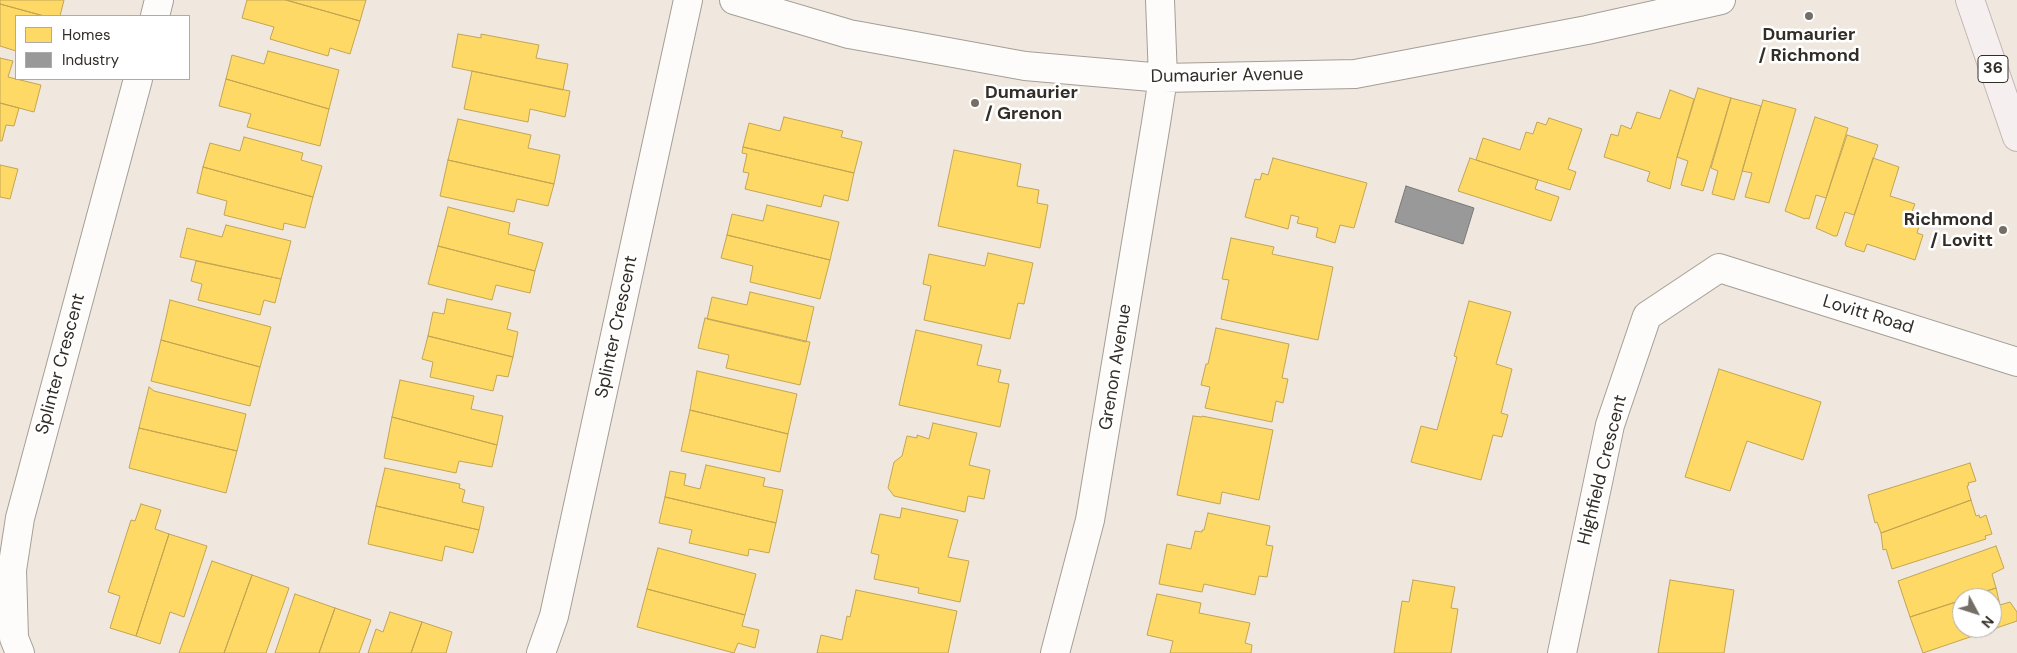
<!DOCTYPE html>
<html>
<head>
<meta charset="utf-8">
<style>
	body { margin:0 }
	#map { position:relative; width:2017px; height:653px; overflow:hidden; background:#f0e8de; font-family:"DM Sans",sans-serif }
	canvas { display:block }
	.legend { position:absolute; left:15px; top:15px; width:175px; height:65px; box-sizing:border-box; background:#fff; border:1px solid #adaba8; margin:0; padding:6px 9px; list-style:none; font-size:15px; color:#322d26 }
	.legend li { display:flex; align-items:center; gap:10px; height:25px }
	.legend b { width:25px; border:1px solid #adaba8 }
	.north { position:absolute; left:1952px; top:588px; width:50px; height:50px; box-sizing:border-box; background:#fff; border:1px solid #adaba8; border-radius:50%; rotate:130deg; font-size:14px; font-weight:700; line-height:20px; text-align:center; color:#322d26 }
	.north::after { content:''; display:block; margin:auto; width:18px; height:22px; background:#746e66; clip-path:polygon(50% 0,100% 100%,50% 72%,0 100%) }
</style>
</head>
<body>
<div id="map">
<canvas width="2017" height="653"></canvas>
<ul class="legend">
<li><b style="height:14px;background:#ffd966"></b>Homes</li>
<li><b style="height:14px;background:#999"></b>Industry</li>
</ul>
<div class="north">N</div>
</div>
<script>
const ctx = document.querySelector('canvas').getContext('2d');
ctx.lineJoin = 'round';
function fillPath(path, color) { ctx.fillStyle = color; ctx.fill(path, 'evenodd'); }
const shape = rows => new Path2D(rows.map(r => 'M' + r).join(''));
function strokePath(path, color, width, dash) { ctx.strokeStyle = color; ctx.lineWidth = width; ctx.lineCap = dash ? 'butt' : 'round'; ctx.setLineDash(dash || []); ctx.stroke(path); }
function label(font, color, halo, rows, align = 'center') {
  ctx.font = font + ' "DM Sans",sans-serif'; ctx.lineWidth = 5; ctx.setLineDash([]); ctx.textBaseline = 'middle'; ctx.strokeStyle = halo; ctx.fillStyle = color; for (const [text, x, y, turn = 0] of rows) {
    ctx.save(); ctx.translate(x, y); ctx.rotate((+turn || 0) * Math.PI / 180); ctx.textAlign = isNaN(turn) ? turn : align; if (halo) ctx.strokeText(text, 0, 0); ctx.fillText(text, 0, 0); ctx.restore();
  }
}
const homes = shape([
	[0,0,64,0,60,16,44,16,0,4,0,0],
	[247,0,286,0,360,21,350,54,330,48,328,56,270,39,274,27,242,18,247,0],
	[286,0,366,0,360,21,286,0],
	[0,4,44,16,16,16,16,51,0,46,0,4],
	[458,34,481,38,481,34,539,45,536,58,568,64,563,90,452,67,458,34],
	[268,51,339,70,329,109,226,79,232,55,264,64,268,51],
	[0,58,13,61,8,77,41,85,34,112,0,103,0,58],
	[472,71,570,91,565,117,530,109,528,122,464,109,472,71],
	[226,79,329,109,320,146,247,127,251,114,219,106,226,79],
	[1698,88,1731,98,1703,191,1681,185,1688,161,1677,157,1698,88],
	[1670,90,1694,99,1677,157,1670,189,1647,181,1650,172,1604,157,1611,134,1618,136,1621,125,1631,129,1637,112,1660,119,1670,90],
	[1731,98,1761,106,1734,200,1712,194,1718,171,1711,168,1731,98],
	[1763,100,1796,109,1769,203,1745,197,1752,173,1742,171,1763,100],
	[0,103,19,108,14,126,6,125,2,141,0,141,0,103],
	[784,117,843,131,841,137,862,142,854,173,743,147,749,123,780,131,784,117],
	[1815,117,1848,128,1826,198,1816,195,1809,219,1806,218,1805,219,1785,211,1815,117],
	[1549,118,1582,129,1568,169,1576,172,1570,190,1476,160,1483,138,1520,150,1526,132,1533,134,1537,122,1546,125,1549,118],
	[458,119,531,135,528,148,560,155,554,184,448,160,458,119],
	[1847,135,1878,145,1854,215,1845,212,1837,236,1834,236,1816,228,1847,135],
	[244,137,303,153,301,160,322,166,313,197,203,167,210,143,240,151,244,137],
	[743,147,854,173,848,201,824,195,821,207,745,189,749,173,743,172,747,154,742,153,743,147],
	[954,150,1021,164,1017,186,1039,190,1037,203,1048,205,1040,248,938,226,954,150],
	[1273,158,1367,183,1354,228,1340,225,1335,243,1316,237,1318,228,1297,223,1299,217,1291,215,1288,229,1245,217,1255,179,1260,180,1262,173,1268,175,1273,158],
	[1470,158,1538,180,1535,189,1559,197,1551,221,1458,191,1470,158],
	[1873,158,1899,167,1890,196,1915,204,1909,219,1920,223,1917,233,1923,235,1915,260,1867,244,1864,252,1846,246,1845,244,1873,158],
	[448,160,554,184,548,206,517,199,514,212,440,196,448,160],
	[0,165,18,169,10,199,0,197,0,165],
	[203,167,313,197,305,228,284,223,283,230,224,215,227,201,197,193,203,167],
	[767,205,839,222,830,260,727,235,732,214,763,221,767,205],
	[448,207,510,223,508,234,543,243,535,271,438,246,448,207],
	[226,225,291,241,281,279,180,257,187,228,222,237,226,225],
	[727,235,830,260,820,299,750,282,753,266,721,258,727,235],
	[1231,238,1274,247,1272,254,1333,267,1318,340,1221,319,1229,280,1222,279,1231,238],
	[438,246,535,271,530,293,496,285,492,300,428,284,438,246],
	[988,253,1033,263,1024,304,1018,303,1010,339,924,320,931,286,923,284,929,254,985,266,988,253],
	[196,261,281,279,275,303,264,300,260,315,198,300,202,284,191,281,196,261],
	[750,292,814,307,806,342,707,319,712,297,747,305,750,292],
	[447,299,511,313,507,329,518,332,513,357,428,336,433,312,444,314,447,299],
	[170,300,271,327,260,367,161,340,170,300],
	[1469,301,1511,312,1496,364,1512,369,1501,413,1508,415,1502,437,1493,435,1481,480,1411,462,1421,426,1437,430,1457,357,1454,356,1469,301],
	[705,318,810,342,800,385,726,368,729,355,698,348,705,318],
	[1216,328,1289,344,1282,378,1288,379,1283,403,1276,401,1272,422,1205,408,1210,387,1201,385,1206,364,1208,364,1216,328],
	[916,330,982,345,977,365,1001,370,998,382,1009,384,1000,427,899,405,916,330],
	[428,336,513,357,508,377,497,375,493,391,430,377,433,362,422,359,428,336],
	[161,340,260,367,250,406,151,381,161,340],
	[1719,369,1821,402,1803,460,1747,441,1730,491,1685,477,1719,369],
	[697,371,797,394,788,434,690,410,697,371],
	[400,380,474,396,471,409,503,416,497,445,392,417,400,380],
	[149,387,154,391,246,414,237,451,139,428,149,387],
	[690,410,788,434,780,472,681,451,690,410],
	[1193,416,1202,417,1202,416,1273,430,1259,500,1222,492,1220,504,1177,495,1193,416],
	[392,417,497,445,492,467,459,461,456,473,384,458,392,417],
	[933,423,977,433,969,465,990,470,984,499,968,496,965,512,894,496,888,488,894,462,902,456,907,436,917,438,917,435,929,439,933,423],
	[139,428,237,451,226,493,129,468,139,428],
	[1970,463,1976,481,1968,483,1969,485,1967,486,1971,500,1881,533,1877,522,1875,523,1868,495,1970,463],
	[706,465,765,478,763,486,783,490,776,523,665,497,670,471,686,474,684,485,700,489,706,465],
	[385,468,460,484,459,488,465,490,462,502,484,507,479,530,376,506,385,468],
	[665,497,776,523,769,553,749,549,748,556,689,543,692,530,659,523,665,497],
	[1971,500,1976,516,1979,515,1980,518,1986,515,1992,534,1985,536,1986,539,1892,569,1886,549,1883,550,1881,533,1971,500],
	[141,504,161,510,155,529,169,534,136,636,110,628,120,596,108,592,131,520,135,521,141,504],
	[376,506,479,530,473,553,445,546,442,561,368,544,376,506],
	[902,508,958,520,948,557,969,561,960,602,918,593,919,588,874,579,879,555,871,553,880,514,900,518,902,508],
	[1208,513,1270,526,1266,545,1273,546,1267,577,1259,576,1255,595,1204,584,1202,592,1159,584,1167,544,1191,549,1195,531,1202,532,1202,530,1204,530,1208,513],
	[169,534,207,546,184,617,170,612,160,644,136,636,169,534],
	[1996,546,2004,568,1992,574,1996,588,1962,598,1962,600,1910,617,1898,581,1996,546],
	[658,548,756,574,745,615,647,589,658,548],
	[212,561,252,575,224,653,179,653,212,561],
	[252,575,289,588,266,653,224,653,252,575],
	[1413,580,1455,587,1451,608,1458,609,1451,653,1394,653,1402,601,1409,602,1413,580],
	[1670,580,1734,590,1724,653,1658,653,1670,580],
	[1996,588,2000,605,2010,602,2017,612,2017,621,1923,653,1910,617,1962,600,1962,628,1992,628,1992,598,1967,598,1996,588],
	[647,589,745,615,742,626,759,630,755,648,738,643,734,653,637,627,647,589],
	[856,590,957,611,948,653,817,653,821,635,842,640,847,616,850,617,856,590],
	[295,594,335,608,319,653,275,653,295,594],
	[1157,594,1201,603,1199,613,1250,623,1245,643,1252,645,1251,653,1170,653,1173,641,1147,635,1157,594],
	[335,608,371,620,359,653,319,653,335,608],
	[390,612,422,622,411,653,368,653,376,629,383,632,390,612],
	[422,622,452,632,446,653,411,653,422,622]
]);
const industry = shape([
	[1406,186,1474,208,1463,244,1395,222,1406,186]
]);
const minor = shape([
	[734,0,849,34,1025,66,1163,78,1355,74,1587,30,1721,0],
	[155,16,159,0],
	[20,653,14,638,12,570,20,518,138,79],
	[541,653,554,616,688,0],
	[1055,653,1090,520,1156,123,1163,78,1160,0],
	[1562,653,1610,425,1647,316,1719,268,2017,362]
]);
const major = shape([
	[1970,0,2017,137]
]);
const markers = [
	[1809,16,5,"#746e66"],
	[975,103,5,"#746e66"],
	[2003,230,5,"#746e66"]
];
const shields = [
	[1993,69,30]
];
const shieldNames = [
	["36",1993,69]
];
const poiNames = [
	["Dumaurier",1809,35],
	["/ Richmond",1809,56],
	["Dumaurier",985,93,"left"],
	["/ Grenon",985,114,"left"],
	["Richmond",1993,220,"right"],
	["/ Lovitt",1993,241,"right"]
];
const streetNames = [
	["Dumaurier Avenue",1227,76,-1],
	["Lovitt Road",1868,315,17],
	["Splinter Crescent",617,327,-78],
	["Splinter Crescent",61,364,-75],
	["Grenon Avenue",1116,367,-81],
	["Highfield Crescent",1603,470,-76]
];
fillPath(homes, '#ffd966');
strokePath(homes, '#c2a553', 1);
fillPath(industry, '#999');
strokePath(industry, '#7a7976', 1);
strokePath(minor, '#a49e97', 30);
strokePath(major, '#c5b6b4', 30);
strokePath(minor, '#fdfcfa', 28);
strokePath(major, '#f6efef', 28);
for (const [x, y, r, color] of markers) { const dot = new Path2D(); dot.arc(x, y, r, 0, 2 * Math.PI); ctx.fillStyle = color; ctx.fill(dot); strokePath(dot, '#fff', 2); }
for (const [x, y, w] of shields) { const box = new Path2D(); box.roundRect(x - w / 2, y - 13.5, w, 27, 4); ctx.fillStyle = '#fff'; ctx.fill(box); strokePath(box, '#322d26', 1); }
label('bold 16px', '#322d26', null, shieldNames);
label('bold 18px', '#322d26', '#fff', poiNames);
label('18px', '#322d26', '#fff', streetNames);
</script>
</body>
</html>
